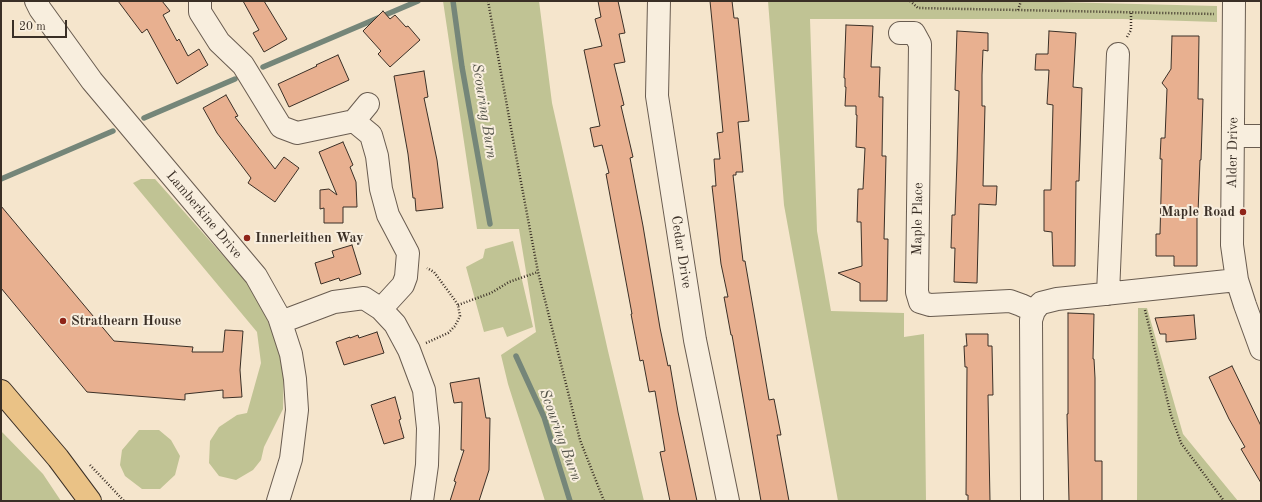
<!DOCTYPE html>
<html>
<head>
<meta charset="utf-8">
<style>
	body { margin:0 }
	#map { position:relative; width:1262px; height:502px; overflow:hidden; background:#f5e5cc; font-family:"Old Standard TT",serif }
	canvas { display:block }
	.frame { position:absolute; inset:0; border:2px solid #3a2f26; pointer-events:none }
	.scale { position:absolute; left:12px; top:20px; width:55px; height:18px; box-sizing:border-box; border:2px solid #3a2f26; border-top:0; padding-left:5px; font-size:12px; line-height:14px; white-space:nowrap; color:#3a2f26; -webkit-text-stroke:3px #f8eede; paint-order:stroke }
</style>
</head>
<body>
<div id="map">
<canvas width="1262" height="502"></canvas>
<div class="frame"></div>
<div class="scale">20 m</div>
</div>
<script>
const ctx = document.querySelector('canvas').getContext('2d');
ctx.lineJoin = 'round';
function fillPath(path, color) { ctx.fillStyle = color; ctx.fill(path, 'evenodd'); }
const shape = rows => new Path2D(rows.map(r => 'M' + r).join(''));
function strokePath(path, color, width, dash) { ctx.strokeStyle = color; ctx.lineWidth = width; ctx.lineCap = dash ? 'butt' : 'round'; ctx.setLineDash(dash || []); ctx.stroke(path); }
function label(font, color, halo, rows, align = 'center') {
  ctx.font = font + ' "Old Standard TT",serif'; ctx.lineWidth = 4; ctx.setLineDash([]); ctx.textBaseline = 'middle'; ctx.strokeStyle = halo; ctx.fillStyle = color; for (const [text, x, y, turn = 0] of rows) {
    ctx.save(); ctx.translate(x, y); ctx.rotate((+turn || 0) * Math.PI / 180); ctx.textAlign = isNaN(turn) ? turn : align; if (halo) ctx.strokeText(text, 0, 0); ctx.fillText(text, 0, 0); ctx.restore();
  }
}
const green = shape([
	[443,1,539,1,552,103,608,351,644,501,545,501,508,384,501,355,536,332,519,229,477,229],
	[768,1,1016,1,1217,6,1217,22,1123,19,810,19,817,231,831,311,904,313,904,337,924,334,926,501,838,501,784,205],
	[141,179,155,179,258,295,284,364,283,409,264,447,261,460,253,470,236,480,219,476,209,463,210,441,219,427,237,415,247,413,261,363,257,332,133,183],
	[513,241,533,327,507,337,503,327,484,332,466,267,483,258,485,249],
	[1138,308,1147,308,1183,434,1238,501,1137,501],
	[139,430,159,430,171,440,180,456,175,475,160,489,142,489,125,476,120,465,122,450],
	[1,431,43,474,61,501,1,501]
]);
const stream = shape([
	[453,1,462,67,490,224],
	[263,67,418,1],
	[144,118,235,79],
	[1,179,113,131],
	[516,356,544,417,570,501]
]);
const building = shape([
	[118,1,162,1,170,11,163,15,177,41,179,39,188,56,199,49,208,65,177,84,147,29,142,33,118,1],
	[243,1,264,1,287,39,264,52,253,33,259,30,243,1],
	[598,1,618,1,625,33,619,34,625,62,614,64,624,105,621,106,633,157,630,158,643,226,660,328,668,366,670,365,678,412,697,501,670,501,660,452,665,451,655,391,649,392,643,360,640,361,631,314,632,314,606,174,609,173,602,145,594,147,590,128,600,126,584,50,602,46,595,19,601,17,598,1],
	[710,1,732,1,734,18,738,18,749,121,738,122,743,172,736,172,736,175,733,175,743,261,745,261,769,400,774,399,781,435,777,435,789,501,761,501,732,335,731,335,724,297,728,297,721,264,712,186,716,186,714,159,720,159,717,133,723,132,710,1],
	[383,11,390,19,395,15,406,27,408,26,420,40,390,67,378,54,381,51,363,31,383,11],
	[846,25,873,26,871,67,880,67,879,97,883,97,882,156,886,156,884,239,888,239,887,301,860,301,860,283,838,273,862,266,861,222,857,222,858,189,863,189,865,148,856,147,857,115,856,115,856,106,845,106,846,87,845,87,845,78,844,78,846,25],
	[957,31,988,33,988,51,983,50,982,75,982,106,985,106,983,186,997,186,996,205,979,204,977,283,954,282,955,248,951,248,952,215,955,215,957,161,959,91,955,90,957,31],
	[1049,31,1076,33,1073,87,1082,88,1079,181,1076,181,1075,266,1053,266,1052,232,1044,231,1044,190,1051,190,1053,105,1047,104,1049,70,1035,70,1036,54,1048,54,1049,31],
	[1172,36,1199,36,1198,99,1203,99,1201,160,1200,160,1198,213,1197,213,1197,266,1174,266,1174,256,1156,256,1156,234,1160,234,1162,159,1160,159,1161,138,1165,138,1167,89,1162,83,1171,69,1172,36],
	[338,55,349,80,289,107,278,84,317,66,316,65,338,55],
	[424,71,428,97,424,98,437,160,443,208,416,211,415,198,413,198,408,154,394,76,424,71],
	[226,95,238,116,235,117,275,169,284,157,299,168,275,202,248,183,251,178,217,133,203,108,226,95],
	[343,142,353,165,350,167,356,182,357,207,343,207,343,223,324,223,324,208,320,209,320,190,329,189,337,195,319,152,343,142],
	[1,206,114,341,193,347,192,352,223,352,225,330,243,331,240,370,242,397,223,398,223,390,185,394,185,400,87,392,1,288,1,206],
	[352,245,361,274,340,281,339,278,321,284,315,263,334,257,332,251,352,245],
	[1068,313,1094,314,1093,359,1094,359,1095,378,1095,461,1102,461,1102,501,1069,501,1067,414,1068,414,1068,313],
	[1194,315,1196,339,1166,342,1166,334,1160,334,1155,318,1194,315],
	[377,332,384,353,344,365,336,342,350,337,350,338,358,335,359,338,377,332],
	[966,334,988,334,988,346,992,346,993,395,988,395,990,501,968,501,968,495,966,495,967,367,965,367,964,346,967,346,966,334],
	[1232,366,1261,426,1261,483,1241,449,1245,447,1229,419,1209,377,1232,366],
	[479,378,486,418,490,418,489,470,479,501,450,501,456,482,454,481,464,450,461,450,462,402,454,403,450,383,479,378],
	[395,397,401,419,399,420,404,438,384,444,371,405,395,397]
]);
const path = shape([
	[488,1,517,161,538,272,580,440,604,501],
	[910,1,918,8,1214,14],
	[1018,10,1021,1],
	[1127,37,1131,30,1131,13],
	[458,305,491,293,509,282,538,272],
	[1145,310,1171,415,1181,443,1224,501],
	[426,343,448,333,455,326,460,316,458,305,454,299,434,272,427,268],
	[90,465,124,501]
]);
const minor = shape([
	[36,1,40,9,92,81,256,276,279,317,291,354,295,379,297,410,291,459,278,501],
	[200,1,200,12,219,42,243,65,281,127,297,133,354,121,371,135,377,156,381,189,388,215,408,253,406,277,403,285,381,309],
	[659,1,657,96,695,340,728,501],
	[1234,1,1232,245,1237,280,1245,305,1261,349],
	[900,33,914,33,920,44,917,292,920,302,930,305,1010,301,1021,305,1034,311],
	[354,121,368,104],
	[1233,136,1261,136],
	[1108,294,1118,54],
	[281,322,334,302,364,298,381,309,395,324,409,350,424,390,428,428,427,465,422,501],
	[1032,501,1031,320,1034,311,1038,306,1041,303,1057,299,1237,280]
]);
const major = shape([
	[1,391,58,458,90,501]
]);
const markers = [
	[1243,212,4,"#8f2418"],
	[247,238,4,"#8f2418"],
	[63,321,4,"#8f2418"]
];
const streetNames = [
	["Alder Drive",1233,153,-89],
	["Lamberkine Drive",204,215,50],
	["Maple Place",918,219,-89],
	["Cedar Drive",681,252,81]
];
const poiNames = [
	["Maple Road",1235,212,"right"],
	["Innerleithen Way",255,238],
	["Strathearn House",71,321]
];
const waterNames = [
	["Scouring Burn",484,111,81],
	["Scouring Burn",560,435,70]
];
fillPath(green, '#c0c394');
strokePath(stream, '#758679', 5.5);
fillPath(building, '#e8b090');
strokePath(building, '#3a2f26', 1);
strokePath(minor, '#695c50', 24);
strokePath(major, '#3a2f26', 24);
strokePath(path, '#3a2f26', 2.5, [1, 2]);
strokePath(minor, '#f8eede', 22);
strokePath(major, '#eac286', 22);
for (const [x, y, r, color] of markers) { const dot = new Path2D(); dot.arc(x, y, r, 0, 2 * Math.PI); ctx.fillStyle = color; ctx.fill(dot); strokePath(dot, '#f8eede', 1.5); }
label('14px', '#3a2f26', '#f8eede', streetNames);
label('bold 14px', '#3a2f26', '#f8eede', poiNames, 'left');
label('italic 15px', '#535349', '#f8eede', waterNames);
</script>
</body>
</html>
